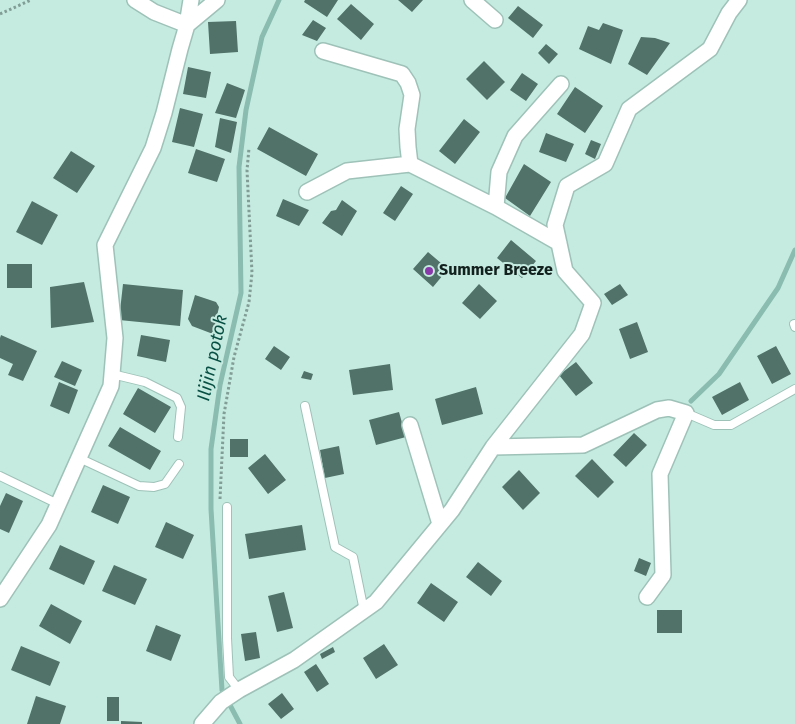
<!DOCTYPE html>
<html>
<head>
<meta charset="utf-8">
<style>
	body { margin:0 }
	canvas { display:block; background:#c5eae0 }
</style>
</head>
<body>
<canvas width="795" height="724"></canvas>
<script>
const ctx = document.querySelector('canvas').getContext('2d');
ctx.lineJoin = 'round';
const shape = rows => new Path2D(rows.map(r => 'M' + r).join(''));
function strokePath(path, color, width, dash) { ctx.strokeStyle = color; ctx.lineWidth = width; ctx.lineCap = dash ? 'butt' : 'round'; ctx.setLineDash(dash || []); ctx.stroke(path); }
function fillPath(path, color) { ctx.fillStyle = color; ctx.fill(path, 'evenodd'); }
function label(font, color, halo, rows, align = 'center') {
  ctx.font = font + ' "Fira Sans",sans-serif'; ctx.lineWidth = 4; ctx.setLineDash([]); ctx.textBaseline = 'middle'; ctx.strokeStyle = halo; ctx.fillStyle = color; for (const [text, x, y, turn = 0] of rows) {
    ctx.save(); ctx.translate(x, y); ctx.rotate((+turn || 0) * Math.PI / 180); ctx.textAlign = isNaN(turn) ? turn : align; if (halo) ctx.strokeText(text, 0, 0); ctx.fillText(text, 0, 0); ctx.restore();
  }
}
const stream = shape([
	[691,401,719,374,778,288,795,250],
	[240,724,222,690,211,509,211,449,220,385,241,293,239,167,246,110,262,37,279,0]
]);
const building = shape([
	[305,0,338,0,327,17,304,2],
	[398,0,423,0,412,12],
	[351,4,374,24,361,40,337,19],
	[518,6,543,25,533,38,508,18],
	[313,20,326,28,317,41,302,35],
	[236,21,238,52,210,54,208,22],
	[603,23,623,30,611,64,579,49,588,26,599,30],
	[641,37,655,38,670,43,647,75,628,64],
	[546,44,558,54,549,64,538,53],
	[484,61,505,82,487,100,466,79],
	[188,67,211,72,206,98,183,94],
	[522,73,538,84,526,101,510,90],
	[227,83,245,90,236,118,215,113],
	[575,87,603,106,585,133,557,114],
	[180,108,203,114,194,147,172,142],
	[220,118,237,122,231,153,215,147],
	[464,119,480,132,455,164,439,151],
	[269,127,318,154,306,176,257,149],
	[546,133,574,144,566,162,539,152],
	[591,140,601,144,595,159,585,154],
	[196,149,225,159,217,182,188,173],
	[71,151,95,166,77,193,53,178],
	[524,164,551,182,530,216,505,198],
	[401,186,413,194,395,221,383,213],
	[283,199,309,210,299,226,276,216],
	[342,200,357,211,342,236,322,223,331,211,336,210],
	[32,201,58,215,42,245,16,232],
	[511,240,536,261,522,278,497,258],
	[428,252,448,269,433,287,413,269],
	[7,264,32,264,32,288,7,288],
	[84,282,94,322,51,328,50,287],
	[123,284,183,290,180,326,119,320],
	[479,284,497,301,480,319,462,303],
	[620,284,628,295,612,305,604,294],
	[195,295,216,302,219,307,213,334,192,326,188,319],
	[637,322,648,352,630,359,619,329],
	[1,335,37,351,23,381,8,375,13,364,0,358,0,338],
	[141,335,170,340,166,362,137,356],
	[274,346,290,357,281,370,265,359],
	[776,346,791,374,772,384,757,356],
	[62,361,82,370,75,386,54,377],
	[576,362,593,383,576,396,559,375],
	[390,364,393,390,353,395,349,370],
	[304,371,313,374,311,380,301,378],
	[59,382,78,390,69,414,50,406],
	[740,382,749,400,722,415,712,397],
	[476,387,483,414,442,425,435,399],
	[138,388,171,407,155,433,123,414],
	[399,412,406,437,376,445,369,420],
	[120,427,161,451,150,470,108,446],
	[634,433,647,445,626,467,613,455],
	[230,439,248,439,248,457,230,457],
	[339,446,344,474,325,478,320,450],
	[265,454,286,480,268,494,248,468],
	[592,459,614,482,598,498,575,476],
	[519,470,540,493,523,510,502,487],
	[103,485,130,497,118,524,91,512],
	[6,493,23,501,9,533,0,529,0,506],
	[166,522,194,535,183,559,155,547],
	[302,525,306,550,249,559,245,534],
	[60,545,95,561,84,585,49,569],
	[639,558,651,563,646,576,634,571],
	[478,562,502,581,491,596,466,577],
	[114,565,147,579,135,605,102,591],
	[431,583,458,602,444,622,417,603],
	[284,592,293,628,277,632,268,596],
	[51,604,82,621,70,644,39,626],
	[657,610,682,610,682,633,657,633],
	[156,625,181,635,171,661,146,651],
	[256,632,260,658,245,661,241,634],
	[384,644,398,665,376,679,363,658],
	[21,646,60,662,50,686,11,670],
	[333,647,335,652,322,659,320,654],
	[316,664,329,684,317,692,304,672],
	[282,693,294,709,281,719,268,704],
	[36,696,66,706,60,724,27,724],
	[107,697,119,697,119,721,107,721],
	[121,721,142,722,142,724,121,724]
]);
const path = shape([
	[0,14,31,0],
	[220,499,224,414,234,357,249,302,252,273,247,170,249,148]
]);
const service = shape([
	[794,324,795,327],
	[112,374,145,382,177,398,181,407,178,437],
	[305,406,335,547,353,557,364,611],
	[686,413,714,425,731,425,795,389],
	[79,458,139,486,154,487,165,484,179,464],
	[0,476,58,504],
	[227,507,227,638,229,677,239,690]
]);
const minor = shape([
	[135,0,154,12,187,25],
	[472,0,495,20],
	[187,25,217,0],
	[323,51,402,74,408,83,412,95,407,129,408,147,410,164],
	[307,192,347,171,410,164,496,207],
	[559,243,496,207,499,172,515,136,561,84],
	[410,425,440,524],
	[493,447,583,445,657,410,669,408,686,413,660,474,663,575,647,597],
	[0,599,49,525,111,386,115,338,105,245,153,148,164,113,180,49,187,25,191,0],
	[202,724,221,702,239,690,294,660,376,602,452,510,493,447,582,334,593,303,565,271,555,225,567,186,605,164,629,109,710,49,729,13,739,0]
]);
const markers = [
	[429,271,5,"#8939a9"]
];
const poiNames = [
	["Summer Breeze",439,271]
];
const waterNames = [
	["Ilijin potok",213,358,-78]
];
strokePath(stream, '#8abcaf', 5);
fillPath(building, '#507269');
strokePath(service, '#9ec2b8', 10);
strokePath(minor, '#9ec2b8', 18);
strokePath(path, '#819d95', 3, [2.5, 2.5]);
strokePath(service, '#fff', 8);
strokePath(minor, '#fff', 15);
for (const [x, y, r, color] of markers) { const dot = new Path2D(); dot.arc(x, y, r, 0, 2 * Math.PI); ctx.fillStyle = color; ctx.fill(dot); strokePath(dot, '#c5eae0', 2); }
label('bold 16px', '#13211e', '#c5eae0', poiNames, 'left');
label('italic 18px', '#074f42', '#c5eae0', waterNames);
</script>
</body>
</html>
